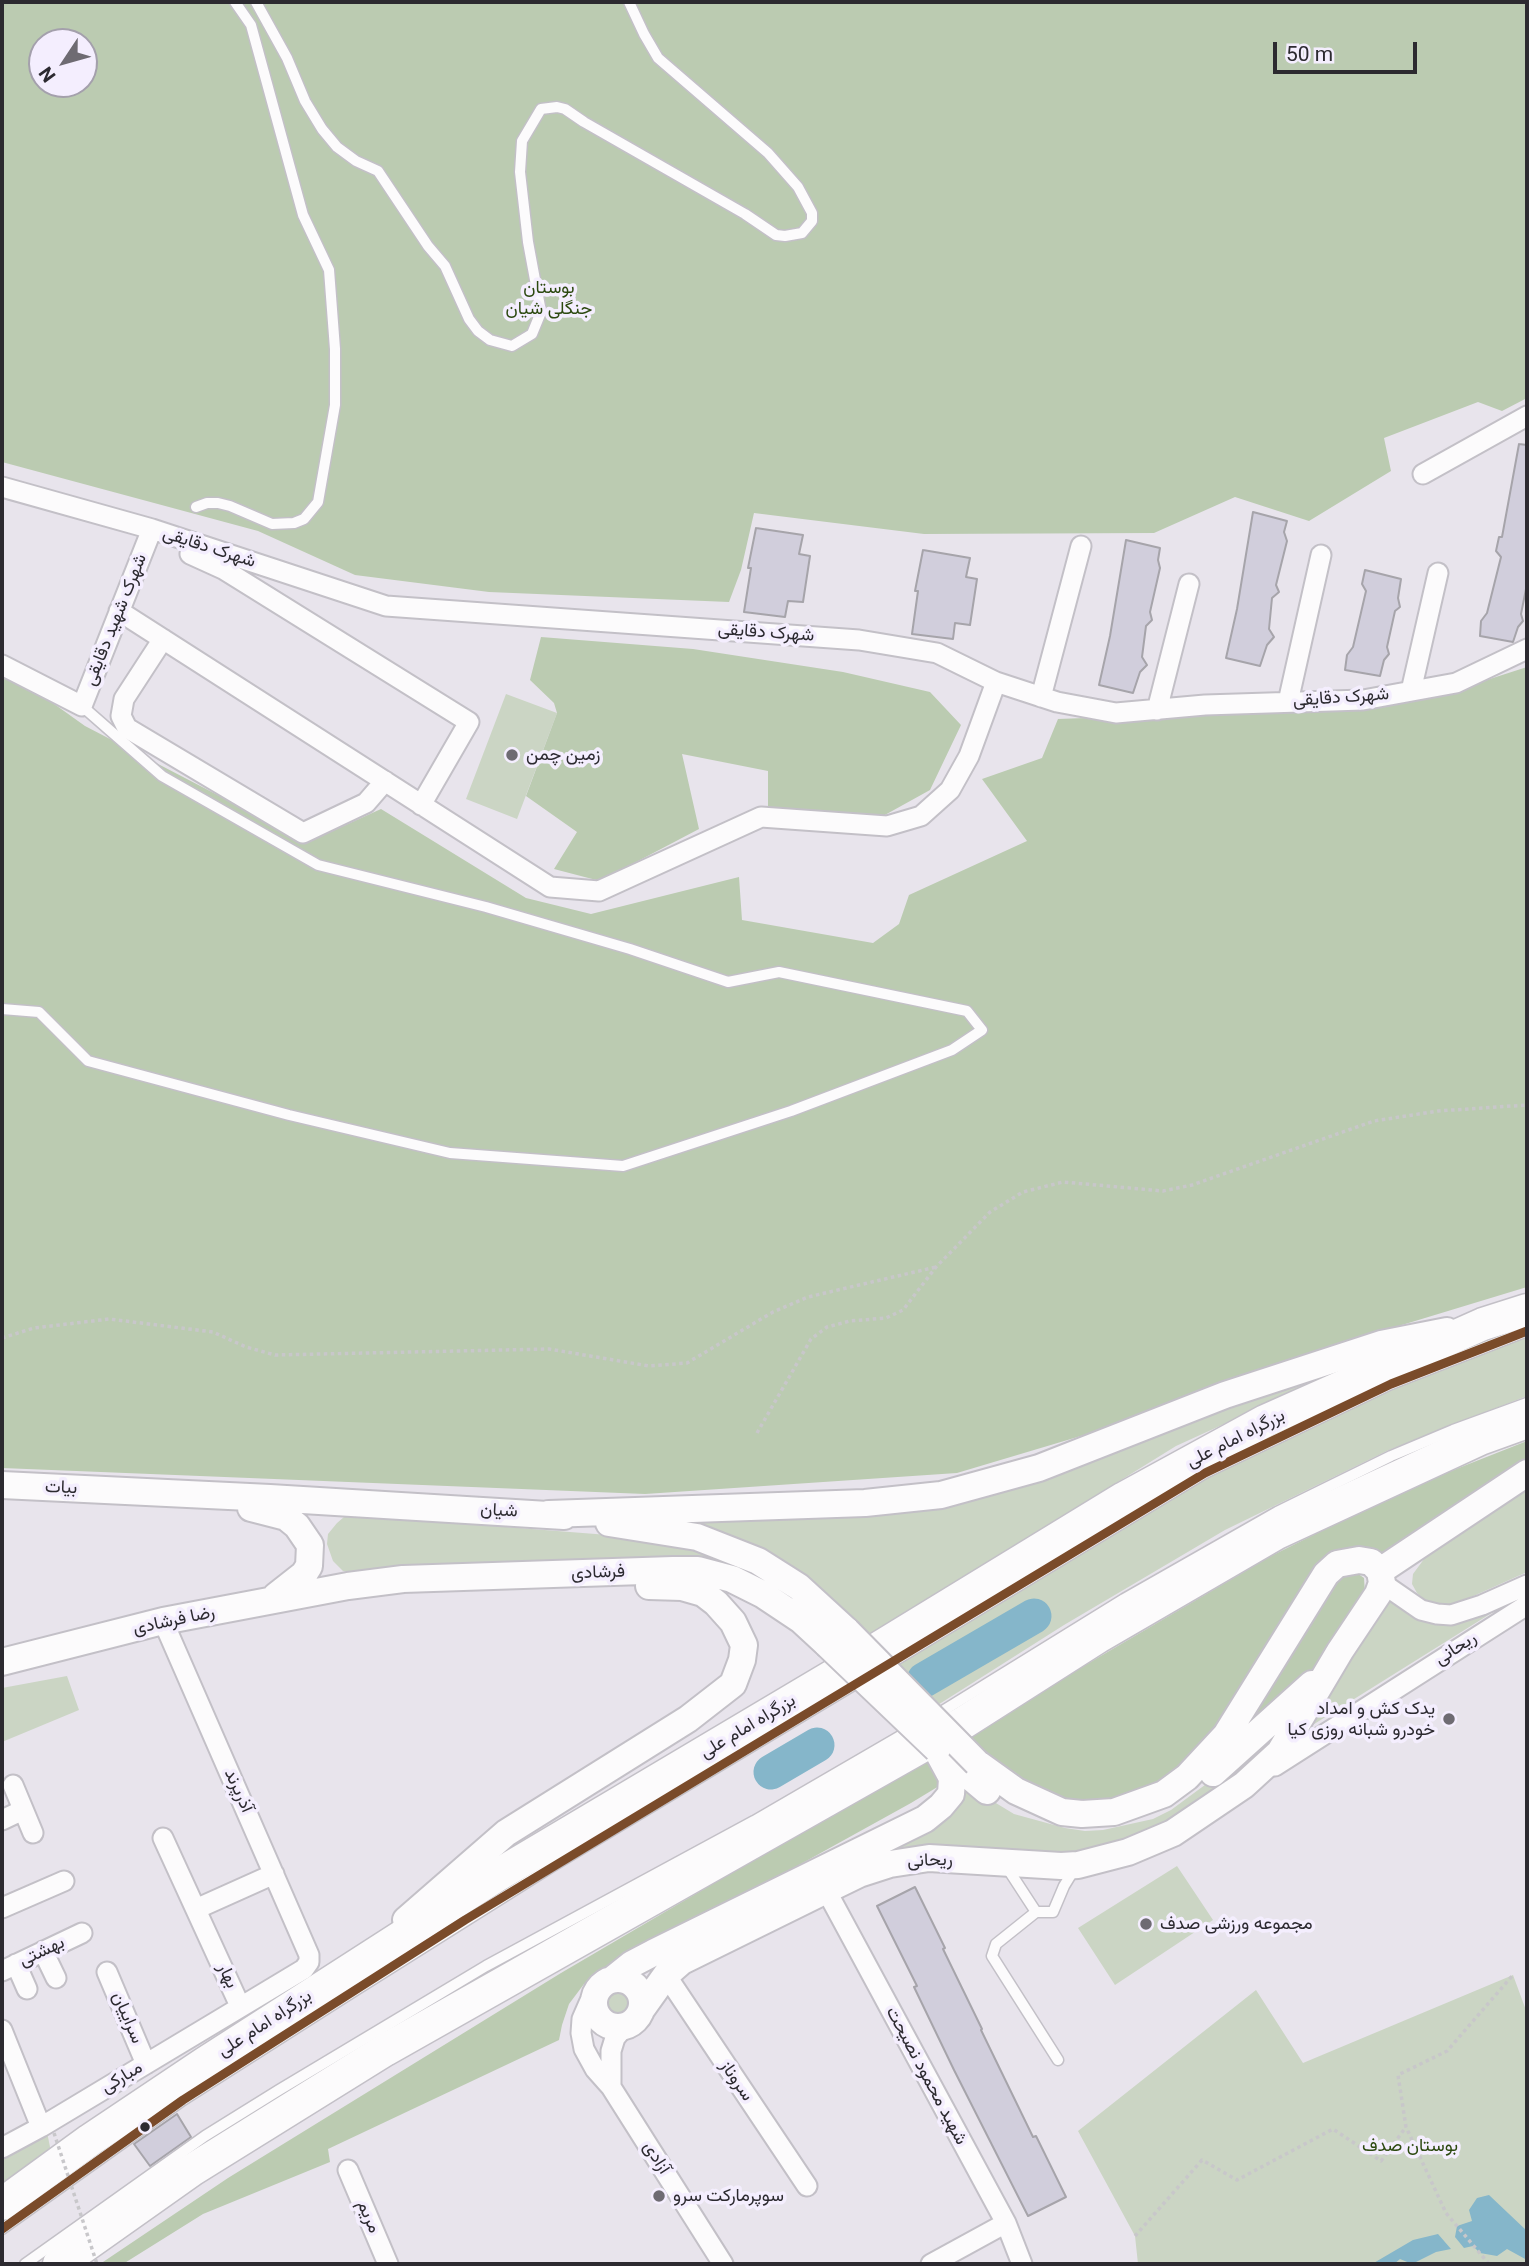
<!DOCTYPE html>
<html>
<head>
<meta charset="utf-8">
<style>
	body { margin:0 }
	#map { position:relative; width:1529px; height:2266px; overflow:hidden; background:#e8e4ec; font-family:Roboto,sans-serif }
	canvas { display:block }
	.frame { position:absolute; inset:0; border:4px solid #2c2a30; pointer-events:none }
	.north { position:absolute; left:28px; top:28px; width:70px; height:70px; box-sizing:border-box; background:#f4eefe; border:2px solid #a4a0ac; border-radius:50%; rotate:234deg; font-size:19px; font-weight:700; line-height:28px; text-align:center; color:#2c2a30 }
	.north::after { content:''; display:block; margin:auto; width:24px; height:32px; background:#6e6b72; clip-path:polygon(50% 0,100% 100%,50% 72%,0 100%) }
	.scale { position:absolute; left:1273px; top:42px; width:144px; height:32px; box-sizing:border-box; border:4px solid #2c2a30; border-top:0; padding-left:9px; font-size:21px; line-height:24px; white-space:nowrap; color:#2c2a30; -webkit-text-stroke:5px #f4eefe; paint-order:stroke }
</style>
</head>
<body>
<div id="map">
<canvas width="1529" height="2266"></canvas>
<div class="frame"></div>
<div class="north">N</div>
<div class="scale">50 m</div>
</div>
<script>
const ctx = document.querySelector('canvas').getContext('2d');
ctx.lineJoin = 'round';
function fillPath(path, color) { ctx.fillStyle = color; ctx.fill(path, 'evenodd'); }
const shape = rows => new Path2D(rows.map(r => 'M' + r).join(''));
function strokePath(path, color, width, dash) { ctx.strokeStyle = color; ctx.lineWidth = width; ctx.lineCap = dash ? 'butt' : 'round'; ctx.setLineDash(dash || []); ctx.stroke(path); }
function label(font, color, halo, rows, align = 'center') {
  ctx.font = font + ' Roboto,Vazirmatn,sans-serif'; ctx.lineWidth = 7; ctx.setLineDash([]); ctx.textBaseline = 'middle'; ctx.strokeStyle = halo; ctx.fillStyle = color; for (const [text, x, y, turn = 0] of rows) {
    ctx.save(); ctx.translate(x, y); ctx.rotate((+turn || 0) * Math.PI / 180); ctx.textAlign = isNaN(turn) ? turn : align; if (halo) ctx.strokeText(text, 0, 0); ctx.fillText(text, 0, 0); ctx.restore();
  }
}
const green = shape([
	[506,694,557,713,517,819,466,799],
	[1527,1336,1527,1396,1389,1450,1225,1530,1064,1625,933,1708,892,1667,1220,1470,1395,1387],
	[1386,1350,1176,1446,868,1637,816,1587,639,1520,826,1515,1179,1424],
	[1527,1486,1527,1572,1449,1607,1428,1603,1417,1593,1412,1584,1413,1574,1427,1555],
	[353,1515,672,1540,742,1564,809,1607,761,1584,474,1564,400,1567,350,1573,343,1571,333,1561,327,1544,328,1534,337,1523,344,1517],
	[1389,1600,1404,1610,1506,1604,1295,1736],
	[67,1676,79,1710,2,1742,2,1688],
	[1301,1702,1271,1750,1195,1809,1099,1853,878,1857,960,1785,981,1794,1014,1814,1065,1828,1085,1831,1103,1830,1153,1819,1171,1810,1213,1779],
	[1177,1866,1213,1920,1115,1985,1078,1928],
	[1513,1975,1527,2013,1527,2264,1138,2264,1135,2236,1078,2131,1256,1990,1303,2063],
	'605 2003a13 13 0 1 1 26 0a13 13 0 1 1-26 0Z',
	[47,2132,51,2152,2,2188,2,2158]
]);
const forest = shape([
	[2,2,1527,2,1527,398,1502,411,1478,402,1384,438,1391,471,1309,521,1235,497,1154,533,924,534,754,513,741,570,729,602,489,592,355,575,258,531,2,462],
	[42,42,84,42,84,84,42,84],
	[541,637,693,649,843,672,930,692,961,725,930,790,856,831,768,827,768,771,682,754,699,829,600,881,554,869,577,832,526,796,557,713,554,703,530,680],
	[1527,667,1527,1287,1369,1335,1101,1430,957,1473,645,1494,2,1468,2,676,29,686,85,726,308,842,381,809,526,898,591,914,739,877,742,920,873,943,899,924,909,895,1027,841,982,779,1042,758,1058,719,1355,708,1437,696],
	[1527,1441,1527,1466,1385,1554,1370,1549,1356,1549,1226,1723,1168,1780,1106,1805,1062,1804,982,1760,911,1803,584,1984,569,2004,562,2025,559,2040,328,2149,330,2162,203,2214,123,2264,100,2264,228,2178,561,1973,1271,1556,1408,1488],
	[1357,1573,1364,1578,1365,1594,1315,1669,1233,1747,1334,1578]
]);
const water = shape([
	[1489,2195,1527,2231,1527,2260,1507,2249,1497,2256,1480,2253,1473,2246,1464,2248,1455,2237,1457,2226,1472,2221,1469,2210,1477,2198],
	[1438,2234,1451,2249,1436,2252,1412,2264,1400,2259,1394,2264,1372,2264,1413,2240]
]);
const river = shape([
	[924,1680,1034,1616],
	[771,1772,817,1745]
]);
const building = shape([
	[1519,444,1527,445,1527,584,1521,614,1523,621,1518,627,1513,642,1480,636,1481,621,1487,613,1501,557,1496,551,1499,537,1502,537,1519,444],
	[1253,512,1287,521,1284,532,1287,541,1276,585,1279,592,1272,598,1269,629,1274,637,1267,645,1260,666,1226,658,1237,609,1253,512],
	[756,528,803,535,799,554,810,556,803,602,788,601,785,617,744,612,751,568,748,568,756,528],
	[1126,540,1160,548,1158,560,1160,568,1150,612,1152,620,1146,626,1142,657,1147,665,1140,672,1133,693,1099,685,1110,636,1126,540],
	[923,550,970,558,966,577,977,579,970,625,955,623,953,639,912,634,918,591,915,591,923,550],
	[1365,570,1401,579,1398,598,1400,607,1395,611,1387,647,1389,654,1384,660,1380,676,1345,670,1347,655,1353,647,1366,591,1362,584,1365,570],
	[915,1887,945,1948,943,1949,982,2029,981,2030,1033,2137,1036,2136,1066,2197,1028,2216,954,2070,914,1987,917,1986,877,1906,915,1887],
	[177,2114,191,2137,150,2166,134,2144,177,2114]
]);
const path = shape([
	[2,1338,34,1328,109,1319,213,1332,246,1347,275,1355,549,1349,649,1366,687,1363,773,1312,808,1297,936,1267],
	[757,1433,811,1339,827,1327,850,1321,886,1318,903,1310,936,1267,990,1212,1023,1192,1063,1182,1163,1191,1192,1185,1374,1121,1438,1111,1527,1105],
	[1135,2236,1202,2160,1237,2180,1333,2129,1381,2161,1406,2127],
	[1489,2264,1446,2213,1406,2127,1398,2075,1447,2051,1513,1975]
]);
const service = shape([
	[256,2,287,58,305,101,322,129,337,147,356,161,378,171,428,246,445,266,469,319,478,331,490,340,512,346,532,334,541,312,528,242,520,172,522,141,541,109,557,107,565,109,584,122,745,214,776,235,785,236,802,233,812,221,812,213,798,187,768,153,658,58,644,34,629,2],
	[196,507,207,503,218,503,230,506,272,524,294,523,304,519,318,502,335,405,335,349,329,270,303,215,251,25,235,2],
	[2,1009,39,1012,88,1061,289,1115,450,1153,623,1166,791,1111,952,1050,982,1030,967,1011,779,972,728,982,630,949,486,907,318,865,162,776,82,706],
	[884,1667,1205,1473,1391,1384,1527,1331],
	[933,1717,1124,1599,1277,1512,1391,1456,1453,1430,1527,1403],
	[1006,1866,1036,1912,1053,1912,1064,1886,1075,1868],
	[1036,1912,996,1944,992,1956,1058,2060],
	[2,2229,183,2100,354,1991,551,1867,862,1680],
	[25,2264,205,2136,279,2090,486,1966,754,1821,914,1728]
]);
const minor = shape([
	[1423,474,1527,416],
	[2,487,152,529,386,606,859,640,937,653,996,682,1057,702,1116,713,1205,705,1363,700,1456,683,1527,649],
	[190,554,223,569,469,722,421,805],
	[119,611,550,887,599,891,761,817,887,826,921,816,950,790,969,756,996,682],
	[163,639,124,699,121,716,127,728,303,833,366,803,385,781],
	[2,665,82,706,152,529],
	[1411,691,1438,573],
	[1041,697,1081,546],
	[1288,702,1321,555],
	[1157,710,1189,584],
	[1382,1583,1421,1610,1437,1614,1451,1615,1482,1605,1527,1585],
	[1275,1766,1527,1605],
	[13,1785,33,1833],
	[2,1820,23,1810],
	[163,1838,240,2006],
	[826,1890,1006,2223,1022,2264],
	[2,1908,64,1881],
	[196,1909,274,1874],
	[43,1951,56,1978],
	[16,1964,27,1989],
	[2,1971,82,1933],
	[107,1972,146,2064],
	[666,1975,807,2186],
	[595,1997,589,2003,582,2019,581,2033,584,2049,595,2069,611,2087,723,2264],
	[2,2030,41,2127],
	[611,2087,611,2051,615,2038,624,2027],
	[2,2148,41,2127,304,1969,309,1962,309,1955,163,1621],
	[348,2170,388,2264],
	[931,2264,1006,2223]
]);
const secondary = shape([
	[2,1485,270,1498,564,1516],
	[251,1508,286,1517,297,1526,310,1545,309,1566,304,1574,276,1596],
	[549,1514,865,1503,941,1495,1039,1468,1225,1395,1381,1344,1447,1331],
	[609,1523,697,1537,758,1561,799,1587,847,1631],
	[1380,1571,1527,1473],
	[2,1662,163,1621,348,1586,403,1579,673,1570,698,1570,732,1579,762,1594,801,1620,827,1644],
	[937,1749,987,1791],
	[1213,1773,1312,1684],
	[406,1920,506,1833,688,1719,733,1684,742,1660,744,1645,733,1622,716,1603,703,1593,682,1587,649,1586],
	'594 2003a24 24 0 1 1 48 0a24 24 0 1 1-48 0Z',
	[612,1980,632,1964,653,1953,925,1819,941,1806,951,1794,952,1778,939,1754],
	[641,2010,666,1975,682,1961,826,1890,859,1874,890,1864,929,1858,1061,1866,1078,1865,1128,1852,1173,1833,1244,1785,1280,1752,1340,1651,1378,1594,1382,1583,1380,1571,1371,1562,1359,1560,1337,1564,1326,1574,1226,1735,1187,1777,1164,1794,1114,1812,1082,1814,1062,1812,1016,1791,977,1763]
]);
const trunk = shape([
	[2,2204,90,2140,205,2063,496,1876,831,1677,1124,1498,1265,1421,1483,1324,1527,1310],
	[59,2264,192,2170,385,2050,963,1723,1098,1637,1277,1533,1480,1439,1527,1422]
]);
const pathBridge = shape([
	[54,2133,97,2264]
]);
const secondaryBridge = shape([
	[847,1631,977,1763],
	[827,1644,937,1749]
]);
const bus1 = shape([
	[2,2229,183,2100,465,1920,1205,1473,1391,1384,1527,1331]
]);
const markers = [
	[512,755,7,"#6e6b72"],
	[1449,1719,7,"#6e6b72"],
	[1146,1924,7,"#6e6b72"],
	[145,2127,6,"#2c2a30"],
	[659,2196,7,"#6e6b72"]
];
const parkNames = [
	["بوستان",549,288],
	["جنگلی شیان",549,309],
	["بوستان صدف",1410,2146]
];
const streetNames = [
	["شهرک دقایقی",209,548,18],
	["شهرک شهید دقایقی",116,620,-68],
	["شهرک دقایقی",766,633,4],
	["شهرک دقایقی",1341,698,-4],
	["بزرگراه امام علی",1236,1439,-27],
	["بیات",61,1488,2],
	["شیان",499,1511,3],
	["فرشادی",598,1573,-2],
	["رضا فرشادی",174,1621,-12],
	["ریحانی",1456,1649,-33],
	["بزرگراه امام علی",748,1727,-31],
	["آذرپرند",238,1791,66],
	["ریحانی",930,1861,-2],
	["بهشتی",42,1952,-25],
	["بهار",227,1976,65],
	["سراییان",127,2018,67],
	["بزرگراه امام علی",265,2024,-33],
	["شهید محمود نصیحت",926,2076,62],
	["مبارکی",122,2078,-31],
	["سروناز",736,2081,56],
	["آزادی",656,2158,58],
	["مریم",368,2217,67]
];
const poiNames = [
	["زمین چمن",526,755],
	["یدک کش و امداد",1435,1709,"right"],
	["خودرو شبانه روزی کیا",1435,1730,"right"],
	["مجموعه ورزشی صدف",1160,1924],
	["سوپرمارکت سرو",673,2196]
];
fillPath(green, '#cbd5c4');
fillPath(forest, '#bbcbb1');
fillPath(water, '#85b6ca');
strokePath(river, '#85b6ca', 35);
fillPath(building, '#d1cedc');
strokePath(building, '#a6a4aa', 2);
strokePath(service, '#c3c0c7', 13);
strokePath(minor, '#c3c0c7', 23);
strokePath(secondary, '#c3c0c7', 30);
strokePath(trunk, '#c3c0c7', 35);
strokePath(path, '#c8c7ca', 3.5, [3.5, 3.5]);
strokePath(service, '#fcfbfc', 10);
strokePath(minor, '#fcfbfc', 19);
strokePath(secondary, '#fcfbfc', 26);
strokePath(trunk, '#fcfbfc', 32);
strokePath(secondaryBridge, '#c3c0c7', 30, []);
strokePath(pathBridge, '#c8c7ca', 3.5, [3.5, 3.5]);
strokePath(secondaryBridge, '#fcfbfc', 26);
strokePath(bus1, '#7a4b2a', 9);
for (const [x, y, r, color] of markers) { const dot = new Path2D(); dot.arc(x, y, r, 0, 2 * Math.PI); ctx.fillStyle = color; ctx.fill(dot); strokePath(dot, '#f4eefe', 2.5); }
label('18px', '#2c4910', '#f4eefe', parkNames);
label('18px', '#2c2a30', '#f4eefe', streetNames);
label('18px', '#2c2a30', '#f4eefe', poiNames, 'left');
</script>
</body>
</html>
